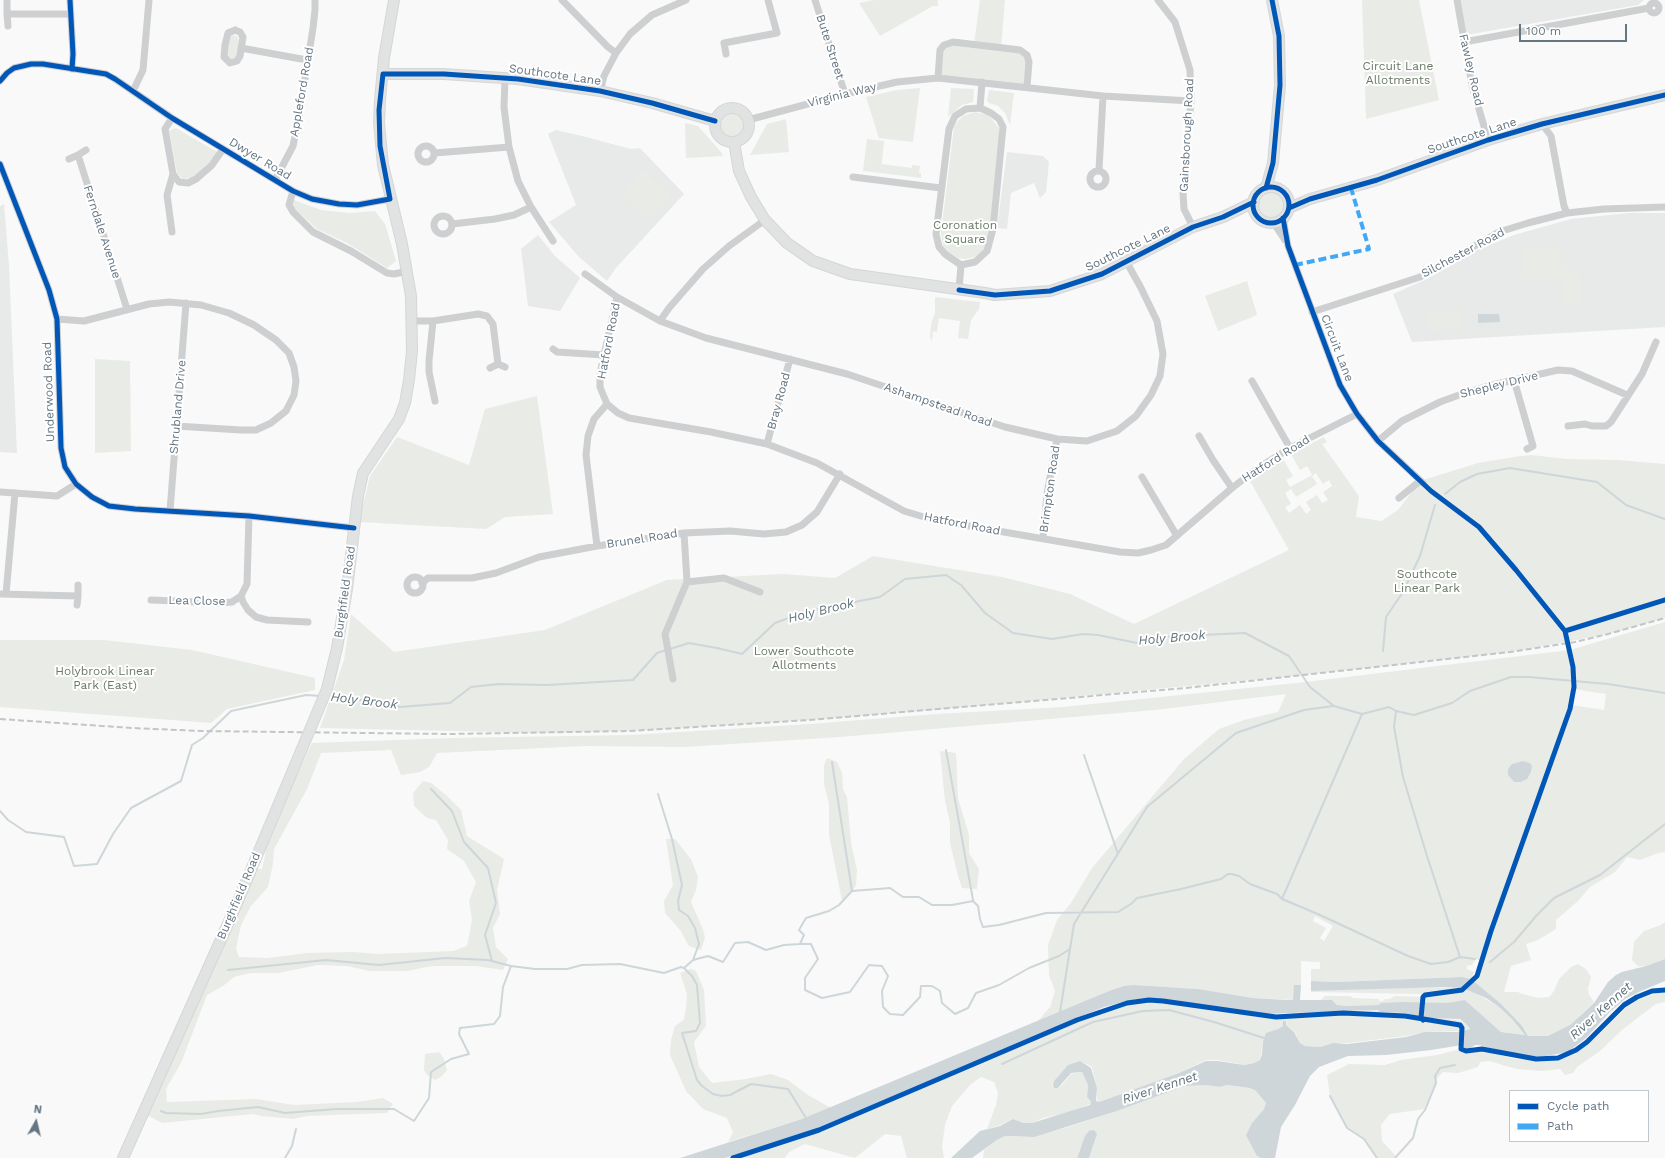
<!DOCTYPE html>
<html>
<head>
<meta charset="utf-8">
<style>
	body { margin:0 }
	#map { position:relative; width:1665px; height:1158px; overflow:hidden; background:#f9f9f9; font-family:"Work Sans",sans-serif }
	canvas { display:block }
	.legend { position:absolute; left:1509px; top:1090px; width:140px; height:52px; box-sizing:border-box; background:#fff; border:1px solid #c1c8cd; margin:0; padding:5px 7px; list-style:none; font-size:12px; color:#657683 }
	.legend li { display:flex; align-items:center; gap:8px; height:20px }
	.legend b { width:20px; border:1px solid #c1c8cd }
	.north { position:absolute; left:16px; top:1102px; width:40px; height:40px; -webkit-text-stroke:3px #fff; paint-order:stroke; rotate:8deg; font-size:11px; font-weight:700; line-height:16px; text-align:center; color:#657683 }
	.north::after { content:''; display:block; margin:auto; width:14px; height:18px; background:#657683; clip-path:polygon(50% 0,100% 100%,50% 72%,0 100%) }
	.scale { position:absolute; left:1519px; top:24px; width:108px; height:18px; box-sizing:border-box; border:2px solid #657683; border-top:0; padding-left:5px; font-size:12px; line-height:14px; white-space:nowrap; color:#657683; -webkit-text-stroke:3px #fff; paint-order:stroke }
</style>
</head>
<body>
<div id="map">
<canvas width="1665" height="1158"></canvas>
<ul class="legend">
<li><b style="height:5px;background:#0057b8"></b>Cycle path</li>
<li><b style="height:5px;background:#3fa9f5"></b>Path</li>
</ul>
<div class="north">N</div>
<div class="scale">100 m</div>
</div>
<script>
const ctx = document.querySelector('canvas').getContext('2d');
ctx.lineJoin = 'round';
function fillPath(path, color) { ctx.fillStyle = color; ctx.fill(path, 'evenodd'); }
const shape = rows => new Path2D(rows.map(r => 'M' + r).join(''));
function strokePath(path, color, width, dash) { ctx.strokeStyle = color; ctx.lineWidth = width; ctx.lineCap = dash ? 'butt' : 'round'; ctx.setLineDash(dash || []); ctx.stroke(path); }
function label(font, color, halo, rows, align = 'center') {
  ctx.font = font + ' "Work Sans",sans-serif'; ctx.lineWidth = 4; ctx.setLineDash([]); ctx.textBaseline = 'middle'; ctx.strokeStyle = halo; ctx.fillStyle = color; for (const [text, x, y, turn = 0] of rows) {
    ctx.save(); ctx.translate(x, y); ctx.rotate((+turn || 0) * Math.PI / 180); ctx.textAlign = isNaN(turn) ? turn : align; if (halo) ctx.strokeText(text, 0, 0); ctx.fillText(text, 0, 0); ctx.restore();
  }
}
const built = shape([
	[1460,0,1644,0,1638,5,1466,35],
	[556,130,586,137,631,149,640,148,684,194,616,268,607,281,579,257,549,222,576,205,548,134],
	[1007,152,1043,156,1049,162,1046,192,1040,198,1034,183,1011,193,1007,229,997,228],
	[4,204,9,265,17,453,0,452,0,206],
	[1629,213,1665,213,1665,327,1412,342,1393,294,1427,279,1477,250,1514,235,1571,219],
	[538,235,555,256,580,278,560,311,528,306,521,249]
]);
const green = shape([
	[874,0,938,0,938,6,933,6,880,36,859,3],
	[980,0,1005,0,1001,48,1027,55,1027,87,938,78,944,45,974,44],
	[1362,0,1419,0,1439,100,1366,119],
	[232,35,237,36,239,41,238,54,235,58,231,59,228,57,226,53,229,37],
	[920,88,913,142,879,138,866,97,897,90],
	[951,88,974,89,973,102,962,105,948,117],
	[989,90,1014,93,1010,125,1005,113,998,106,989,103,987,101],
	[975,112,987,115,991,118,999,128,1000,134,996,182,988,242,982,252,975,257,966,259,958,258,947,251,943,246,941,233,954,127,958,121,963,116],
	'718 126a14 14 0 1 1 28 0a14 14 0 1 1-28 0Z',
	[786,119,789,152,750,155,767,124],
	[685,123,698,126,722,153,723,156,686,158],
	[176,128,219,153,192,178,183,179,177,173,169,131],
	[867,139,884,141,881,173,863,171],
	[882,164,912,168,912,165,920,166,919,173,921,173,921,178,881,173],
	[642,170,672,195,649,222,620,196],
	'1257 204a14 14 0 1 1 28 0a14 14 0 1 1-28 0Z',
	[294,200,321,210,349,213,375,211,385,224,396,261,387,268,347,243,317,229,293,207],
	[1560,246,1562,270,1574,270,1579,274,1581,305,1562,305,1561,280,1521,281,1521,272,1525,271,1524,248],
	[1247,281,1257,315,1218,331,1205,296],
	[935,297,980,302,979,309,971,320,968,339,958,338,960,321,939,318,937,332,933,331,932,341,930,337,931,325,933,318,935,313],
	[1462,310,1463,329,1429,331,1427,311],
	[95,359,130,361,131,451,95,453],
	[537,396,553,514,505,517,486,529,359,522,370,476,397,437,469,465,485,409],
	[1324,437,1327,442,1322,444,1359,496,1356,517,1381,521,1398,510,1420,481,1478,463,1521,456,1532,455,1566,459,1618,460,1665,464,1665,618,1608,634,1510,652,1303,675,935,710,809,720,630,731,539,733,320,728,344,660,351,614,394,652,545,630,667,580,784,574,835,578,873,556,1002,577,1070,594,1134,624,1289,550,1250,481,1283,459,1293,476,1286,480,1290,487,1312,475,1307,466,1300,470,1291,454],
	[1316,473,1323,484,1329,480,1332,486,1323,492,1328,500,1322,503,1317,495,1306,502,1311,510,1306,514,1300,505,1289,513,1285,507,1291,504,1285,493,1291,489,1296,497,1317,484,1312,476],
	[1665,622,1665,852,1658,853,1640,860,1627,857,1615,872,1590,887,1578,901,1556,920,1556,929,1538,940,1526,944,1531,960,1511,966,1504,992,1518,992,1522,994,1538,998,1549,997,1554,991,1559,979,1571,967,1578,964,1586,969,1591,977,1588,989,1589,995,1594,1002,1570,1025,1548,1036,1528,1036,1525,1029,1472,980,1477,976,1482,961,1476,959,1472,965,1467,966,1467,969,1474,972,1471,979,1462,977,1337,982,1311,981,1311,969,1320,969,1320,962,1301,961,1301,985,1294,985,1294,1000,1253,998,1198,989,1134,985,1109,991,1037,1022,1050,1007,1055,991,1049,975,1048,945,1057,920,1071,903,1092,868,1184,759,1219,729,1244,720,1278,712,1286,694,1155,710,840,737,685,747,585,746,437,753,429,767,420,772,401,775,391,750,321,753,307,789,274,849,273,864,268,887,251,906,241,925,236,949,239,957,267,958,308,953,354,952,379,954,453,951,467,946,472,920,469,901,476,882,464,861,447,849,448,840,436,820,427,818,414,806,413,793,423,781,431,783,446,795,461,810,467,836,504,859,497,890,500,914,493,928,496,947,508,959,503,970,476,966,432,966,407,971,370,971,347,966,318,965,278,973,250,973,234,977,223,986,207,995,181,1063,166,1089,167,1102,256,1099,294,1105,357,1102,383,1098,393,1104,387,1113,306,1116,293,1119,262,1116,252,1114,162,1123,147,1115,257,869,262,869,266,851,261,852,312,743,451,738,631,735,810,724,936,714,1063,707,1297,683,1570,650],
	[1574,689,1606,694,1604,710,1571,705],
	[1523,761,1530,763,1524,781,1514,782,1508,775,1508,769],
	[1315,916,1333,926,1324,941,1320,938,1326,928,1313,921],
	[0,640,104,640,192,650,315,678,315,690,227,709,211,723,0,707],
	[940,751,956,753,958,798,969,835,969,853,979,869,977,889,962,888,958,876,950,843,950,822,945,801],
	[827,758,837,762,842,773,843,789,847,797,851,843,857,870,856,886,842,901,829,835,829,804,824,784,824,765],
	[666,839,675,839,691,859,698,877,696,890,691,902,702,927,705,937,701,950,689,946,680,930,665,913,664,901,673,885],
	[1665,922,1665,959,1646,966,1638,966,1632,960,1634,942,1644,931,1661,925],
	[691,969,696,971,704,990,706,1026,694,1042,699,1067,712,1083,746,1079,771,1074,788,1080,808,1095,831,1108,802,1119,728,1142,733,1132,727,1118,703,1109,686,1091,670,1055,671,1040,675,1026,684,1020,686,1008,687,994,680,973],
	[1415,987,1463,988,1474,992,1499,1007,1512,1019,1525,1035,1501,1032,1465,1000,1446,1003,1381,1003,1379,1005,1347,1006,1337,1005,1332,1000,1321,1000,1325,996,1351,996,1352,998,1379,999,1379,1001,1383,1001,1385,999,1389,999,1395,996,1422,997,1423,994,1311,992,1311,991],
	[1665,992,1665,1002,1656,1004,1640,1016,1622,1030,1600,1051,1577,1067,1573,1073,1565,1075,1560,1069,1542,1071,1517,1069,1489,1061,1480,1062,1478,1067,1458,1073,1443,1072,1438,1077,1424,1109,1390,1114,1381,1125,1382,1141,1396,1156,1395,1158,1378,1158,1364,1139,1347,1128,1330,1096,1327,1075,1349,1064,1385,1065,1401,1060,1437,1055,1461,1049,1466,1052,1482,1050,1515,1059,1536,1060,1558,1059,1589,1044,1627,1007,1636,1001,1653,994],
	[1163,999,1265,1015,1374,1010,1378,1011,1378,1013,1405,1014,1426,1018,1459,1020,1466,1024,1469,1029,1462,1030,1460,1024,1453,1023,1405,1015,1343,1012,1276,1017,1163,1000,1149,1000,1126,1003,1077,1020,819,1129,731,1158,727,1158,808,1133,831,1124,1105,1008,1139,1000],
	[1149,1001,1163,1001,1276,1018,1343,1013,1405,1016,1453,1023,1459,1025,1461,1031,1424,1032,1406,1036,1347,1043,1333,1043,1320,1047,1305,1046,1300,1043,1295,1032,1286,1025,1287,1021,1283,1021,1283,1026,1269,1033,1263,1042,1260,1060,1254,1063,1244,1065,1218,1060,1206,1060,1179,1073,1099,1102,1097,1101,1097,1088,1092,1067,1080,1061,1068,1065,1054,1081,1052,1085,1054,1088,1058,1088,1062,1085,1071,1074,1082,1072,1088,1085,1087,1097,1091,1103,1090,1104,1070,1112,1043,1118,1032,1123,1025,1123,1013,1119,1000,1125,987,1129,996,1105,998,1093,994,1082,981,1077,970,1085,952,1106,945,1125,942,1147,944,1158,907,1158,901,1136,885,1134,855,1158,805,1144,789,1152,785,1158,734,1158,819,1130,1098,1013,1127,1004],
	[439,1052,443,1057,447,1070,442,1076,435,1080,427,1075,424,1070,425,1054],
	[1206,1085,1220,1087,1227,1085,1250,1088,1256,1091,1266,1103,1264,1109,1252,1123,1254,1149,1257,1156,1261,1158,1089,1158,1096,1137,1081,1146,1077,1158,983,1158,984,1150,997,1140,1005,1136,1025,1137,1065,1128,1117,1111,1185,1086]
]);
const water = shape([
	[1478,314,1499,314,1500,322,1478,323],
	[1523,761,1530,763,1532,766,1531,772,1527,779,1521,782,1514,782,1508,775,1508,769,1512,764],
	[1665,959,1665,981,1641,991,1625,999,1610,1012,1586,1038,1568,1052,1546,1056,1525,1057,1479,1045,1475,1045,1469,1049,1466,1049,1462,1045,1431,1050,1386,1055,1348,1056,1319,1067,1310,1076,1295,1105,1281,1127,1275,1158,1261,1158,1257,1156,1246,1135,1252,1123,1264,1109,1266,1103,1256,1091,1250,1088,1227,1085,1220,1087,1206,1085,1185,1086,1117,1111,1034,1137,1005,1136,997,1140,972,1158,951,1158,980,1131,1000,1126,1013,1119,1024,1123,1032,1123,1090,1105,1091,1102,1087,1097,1088,1085,1082,1072,1071,1073,1058,1088,1054,1088,1053,1085,1054,1081,1068,1065,1080,1061,1091,1068,1097,1088,1096,1101,1099,1102,1179,1073,1206,1061,1218,1061,1244,1065,1254,1063,1260,1060,1262,1054,1263,1042,1266,1033,1278,1029,1283,1026,1283,1021,1286,1021,1286,1025,1294,1032,1300,1043,1305,1046,1320,1047,1333,1043,1347,1044,1406,1037,1424,1032,1457,1032,1470,1029,1466,1024,1460,1019,1426,1018,1405,1013,1379,1012,1378,1010,1374,1010,1265,1014,1163,999,1139,999,1126,1001,1104,1007,1067,1022,808,1132,725,1158,680,1158,802,1119,1109,991,1124,986,1134,985,1198,989,1253,998,1286,1000,1293,1000,1294,985,1301,985,1300,1000,1332,1000,1337,1005,1347,1006,1379,1005,1381,1003,1404,1002,1446,1003,1465,1000,1501,1032,1525,1035,1512,1019,1499,1007,1486,998,1463,988,1442,987,1311,991,1311,981,1337,982,1462,977,1471,979,1501,1004,1523,1027,1528,1036,1548,1036,1570,1025,1594,1003,1608,982,1616,975,1622,972,1646,966],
	[1094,1130,1097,1134,1089,1158,1077,1158,1085,1136,1089,1131]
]);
const stream = shape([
	[1445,494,1460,482,1477,474,1510,468,1597,482,1626,505,1665,519],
	[670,649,689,643,717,648,742,654,775,623,808,611,880,597,905,579,946,575,961,585,985,613,1013,633,1052,639,1083,634,1098,635,1142,644,1158,637,1245,633,1289,656,1310,687,1334,706,1362,714,1389,707,1396,711,1414,715,1452,703,1470,691,1511,677,1529,677,1608,684,1665,693],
	[1383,651,1386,617,1403,592,1420,556,1435,505],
	[328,696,349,698,400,707,450,703,471,687,499,684,547,685,633,680,657,653,666,650],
	[1396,711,1394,727,1403,777,1427,856,1460,957,1475,959],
	[946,750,973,900],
	[1084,755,1118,854],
	[832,762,852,891],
	[431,789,452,811,464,842,488,868,496,903,485,935,492,961],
	[658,794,672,839,682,885,678,901,679,910,688,916,695,928,699,944,693,960],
	[0,811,8,820,26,832,64,837,74,866,97,864,113,834,131,808,181,781,192,745,203,738,231,711,306,695,321,696],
	[1282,899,1362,714],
	[800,944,811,944,818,959,805,978,805,990,822,998,850,992,869,965,882,966,888,976,882,991,883,1007,890,1014,903,1015,920,997,921,986,932,986,940,991,942,1003,955,1014,968,1008,976,993,999,985,1029,968,1059,956,1070,949,1074,924,1147,807,1236,733,1304,710,1333,706],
	[1490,962,1514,942,1537,915,1554,898,1600,875,1665,824],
	[684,968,692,976,697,985,700,1023,696,1031,682,1033,697,1080,702,1086,713,1094,722,1096,730,1095,751,1084,788,1089,806,1118],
	[228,970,326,960,379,965,445,958,488,960,511,966,535,969,567,969,582,965,620,964,664,973,681,967,684,968,693,960,708,956,723,962,735,943,748,942,766,950,784,945,800,944,804,935,799,930,806,918,829,911,839,905,852,891,890,888,903,897,919,897,932,905,952,905,973,901,978,906,980,919,983,927,999,925,1046,913,1118,912,1131,904,1137,898,1181,889,1221,879,1228,874,1232,874,1239,876,1250,884,1277,894,1282,899,1320,915,1408,956,1431,964,1448,962,1460,957],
	[1060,1012,1070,949],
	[1002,1064,1093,1022,1143,1011,1169,1010,1214,1022,1264,1038],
	[1330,1096,1347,1128,1364,1139,1377,1158],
	[161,1111,166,1113,201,1114,218,1111,258,1107,285,1113,336,1109,394,1109,414,1121,429,1098,431,1072,451,1059,469,1054,459,1034,460,1028,494,1024,500,1016,503,987,511,966],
	[285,1158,292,1146,296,1129],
	[1395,1158,1413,1138,1418,1119,1425,1110,1436,1083,1435,1076,1440,1068,1455,1065]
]);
const street = shape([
	[7,0,7,14,70,14],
	[70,0,73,54,72,69],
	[562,0,608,47,616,53],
	[815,0,845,94],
	[1158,0,1175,22,1190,70,1191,101,1183,193,1184,209,1193,227],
	[1457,0,1472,85,1488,140],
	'1649 8a5 5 0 1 1 10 0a5 5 0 1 1-10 0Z',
	[7,14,8,26],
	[235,30,240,32,243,37,240,56,237,61,230,63,224,57,225,45,228,33,235,30],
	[1464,42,1649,8],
	[241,48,307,60],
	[726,54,724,43,777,33,768,0],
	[505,78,504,107,509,147,518,181,531,207,553,241],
	[938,78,940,50,944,45,953,42,1020,50,1027,55,1029,62,1027,87],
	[0,81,7,73,14,68,31,64,43,64,106,74,115,79,172,118,293,191,312,199,339,204,357,205,390,199],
	[133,91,143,70,149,0],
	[600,91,604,76,616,53,630,34,652,15,686,0],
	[980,108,991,113,999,119,1003,127,993,229,987,251,975,262,961,265,945,254,939,247,936,234,949,129,955,116,966,109,980,108],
	[980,108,982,82],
	[172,118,165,129,173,174,179,182,188,183,196,179,212,165,223,149],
	[748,120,845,94,897,82,938,78,1103,96,1191,101],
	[1542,124,1551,136,1564,206,1567,213],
	'418 154a8 8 0 1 1 16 0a8 8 0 1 1-16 0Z',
	[86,150,78,155,127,309],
	[435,153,509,147],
	[69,159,78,155],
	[0,164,49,290,57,319,61,448,65,467,76,484,92,497,109,506,135,509,249,516,354,528],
	[1099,170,1103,96],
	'1090 179a8 8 0 1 1 16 0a8 8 0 1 1-16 0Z',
	[853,177,941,188],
	[275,180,293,146,299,117,313,28,315,10,315,0],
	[293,191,289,205,293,212,313,232,351,251,387,273,394,274,408,271],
	'434 225a9 9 0 1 1 18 0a9 9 0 1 1-18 0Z',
	[1283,218,1288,246,1340,385,1357,414,1378,441,1423,483],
	[1273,222,1285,240],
	[452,224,495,219,514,215,531,207],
	[172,232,167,195,173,174],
	[585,274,617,297,660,321,706,338,847,374,1005,427,1057,439,1087,441,1117,431,1136,416,1151,395,1160,376,1163,354,1157,321,1141,288,1126,261],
	[959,290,961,265],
	[617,297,604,355,600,374,600,387,607,404,618,413,629,418,711,432,767,444,817,463,904,511,934,520,1120,552,1138,553,1151,550,1166,545,1232,488,1258,468,1290,448,1357,414],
	[1312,312,1420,277,1499,232,1528,223,1567,213,1604,209,1665,207],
	[57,319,84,321,149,304,169,302,201,305,229,313,254,325,276,340,289,353,294,367,296,381,294,395,286,411,271,423,256,430,241,430,176,426],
	[412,321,433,321,478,314,487,316,493,324,498,364],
	[433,321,429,361,429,372,435,401],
	[660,321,669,308,703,269,729,246,765,220],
	[553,349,557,352,604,355],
	[490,368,498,364,505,367],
	[1514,380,1533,446,1527,449],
	[1252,381,1290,448],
	[1568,426,1585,424,1592,426,1606,426,1611,422,1642,374,1656,342],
	[1199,436,1213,460,1232,488],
	[1378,441,1402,421,1440,402,1459,395,1488,386,1558,370,1572,371,1627,395],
	[767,444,790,359],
	[1142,477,1177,536],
	[0,492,57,496,76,484],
	[1399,498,1420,481],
	[170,511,186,303],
	[249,516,247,584,241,596,243,602,248,610,256,617,267,620,308,622],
	[1043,538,1047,494,1057,439],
	[597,546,586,455,588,436,594,419,607,404],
	'407 585a8 8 0 1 1 16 0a8 8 0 1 1-16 0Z',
	[687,582,724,578,760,592],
	[422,583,428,578,472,578,496,573,539,557,597,546,684,533,730,531,764,534,786,532,802,525,817,512,840,474],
	[0,594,78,596,78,585],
	[6,594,15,493],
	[151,600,221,603,232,602,241,596],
	[77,605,78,596],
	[673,679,665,634,687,582,684,533]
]);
const secondary = shape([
	[383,74,444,74,518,79,600,91,652,103,715,121],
	'715 125a17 17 0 1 1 34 0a17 17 0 1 1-34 0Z',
	[734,142,739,171,751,197,765,220,787,243,813,261,850,274,985,293,995,295,1050,291,1102,274,1193,227,1223,217,1254,202],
	'1253 205a18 18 0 1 1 36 0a18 18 0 1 1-36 0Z',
	[1266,188,1273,163,1280,85,1279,36,1272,0],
	[1289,208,1310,199,1377,180,1488,140,1542,124,1665,95],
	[327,689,337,648,347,589,358,496,363,473,399,419,405,403,409,380,412,351,411,296,402,244,383,165,379,123,380,100,384,58,394,0],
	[123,1158,235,908,301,751]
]);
const rail = shape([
	[0,719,132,728,201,731,449,734,630,731,809,720,1186,688,1510,652,1575,642,1608,634,1665,618]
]);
const secondaryBridge = shape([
	[301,751,327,689]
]);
const quiet = shape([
	[1295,265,1369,249,1351,188]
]);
const cycleway = shape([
	[70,0,73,54,72,69],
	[0,81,7,73,14,68,31,64,43,64,106,74,115,79,172,118,293,191,312,199,339,204,357,205,390,199,380,146,379,110,383,74,444,74,518,79,600,91,652,103,715,121],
	[0,164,49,290,57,319,61,448,65,467,76,484,92,497,109,506,135,509,249,516,354,528],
	'1253 205a18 18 0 1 1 36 0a18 18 0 1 1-36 0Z',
	[1266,188,1273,163,1280,85,1279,36,1272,0],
	[1289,208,1310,199,1377,180,1488,140,1542,124,1665,95],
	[1283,218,1288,246,1340,385,1357,414,1378,441,1431,491,1479,527,1516,570,1565,631,1573,667,1574,687,1570,709,1491,931,1477,976,1462,990,1425,995,1423,997,1421,1018,1423,1020],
	[959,290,995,295,1050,291,1102,274,1193,227,1223,217,1254,202],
	[1565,631,1665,600],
	[733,1158,819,1130,1077,1020,1127,1003,1149,1000,1163,1001,1276,1017,1343,1013,1405,1016,1460,1025,1462,1028,1461,1049,1466,1051,1482,1049,1536,1059,1558,1058,1576,1050,1587,1042,1624,1005,1637,997,1652,991,1665,990]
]);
const streetNames = [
	["Bute Street",830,47,72],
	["Fawley Road",1471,70,77],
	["Southcote Lane",555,75,8],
	["Appleford Road",302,92,-80],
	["Virginia Way",842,95,-14],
	["Gainsborough Road",1187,135,-87],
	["Southcote Lane",1472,136,-18],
	["Dwyer Road",260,159,31],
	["Ferndale Avenue",102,232,72],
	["Southcote Lane",1128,248,-26],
	["Silchester Road",1463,253,-28],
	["Hatford Road",609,341,-79],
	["Circuit Lane",1337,348,69],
	["Shepley Drive",1499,385,-14],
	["Underwood Road",49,392,-92],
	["Bray Road",779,401,-75],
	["Ashampstead Road",938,405,19],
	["Shrubland Drive",178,407,-85],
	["Hatford Road",1276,459,-32],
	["Brimpton Road",1050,489,-82],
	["Hatford Road",962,524,11],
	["Brunel Road",642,539,-9],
	["Burghfield Road",345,592,-82],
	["Lea Close",197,601,1],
	["Burghfield Road",239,896,-67]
];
const parkNames = [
	["Circuit Lane",1398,66],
	["Allotments",1398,80],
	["Coronation",965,225],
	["Square",965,239],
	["Southcote",1427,574],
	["Linear Park",1427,588],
	["Lower Southcote",804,651],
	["Allotments",804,665],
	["Holybrook Linear",105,671],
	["Park (East)",105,685]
];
const waterNames = [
	["Holy Brook",821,611,-14],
	["Holy Brook",1172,638,-5],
	["Holy Brook",364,701,7],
	["River Kennet",1601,1011,-42],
	["River Kennet",1160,1088,-18]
];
fillPath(built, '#e8e9e9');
fillPath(green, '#e8ebe6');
fillPath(water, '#ced6d9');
strokePath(stream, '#ced6d9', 2);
strokePath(secondary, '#d5d6d7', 12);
strokePath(street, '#cecfd0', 7);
strokePath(secondary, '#e1e2e2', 10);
strokePath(rail, '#c3c5c6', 2, [6, 3]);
strokePath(secondaryBridge, '#d5d6d7', 12, []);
strokePath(secondaryBridge, '#e1e2e2', 10);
strokePath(quiet, '#3fa9f5', 4, [8, 4]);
strokePath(cycleway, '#0057b8', 5);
label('12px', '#657683', '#fff', streetNames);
label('12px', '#687a64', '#fff', parkNames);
label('italic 13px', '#60757c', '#fff', waterNames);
</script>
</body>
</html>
